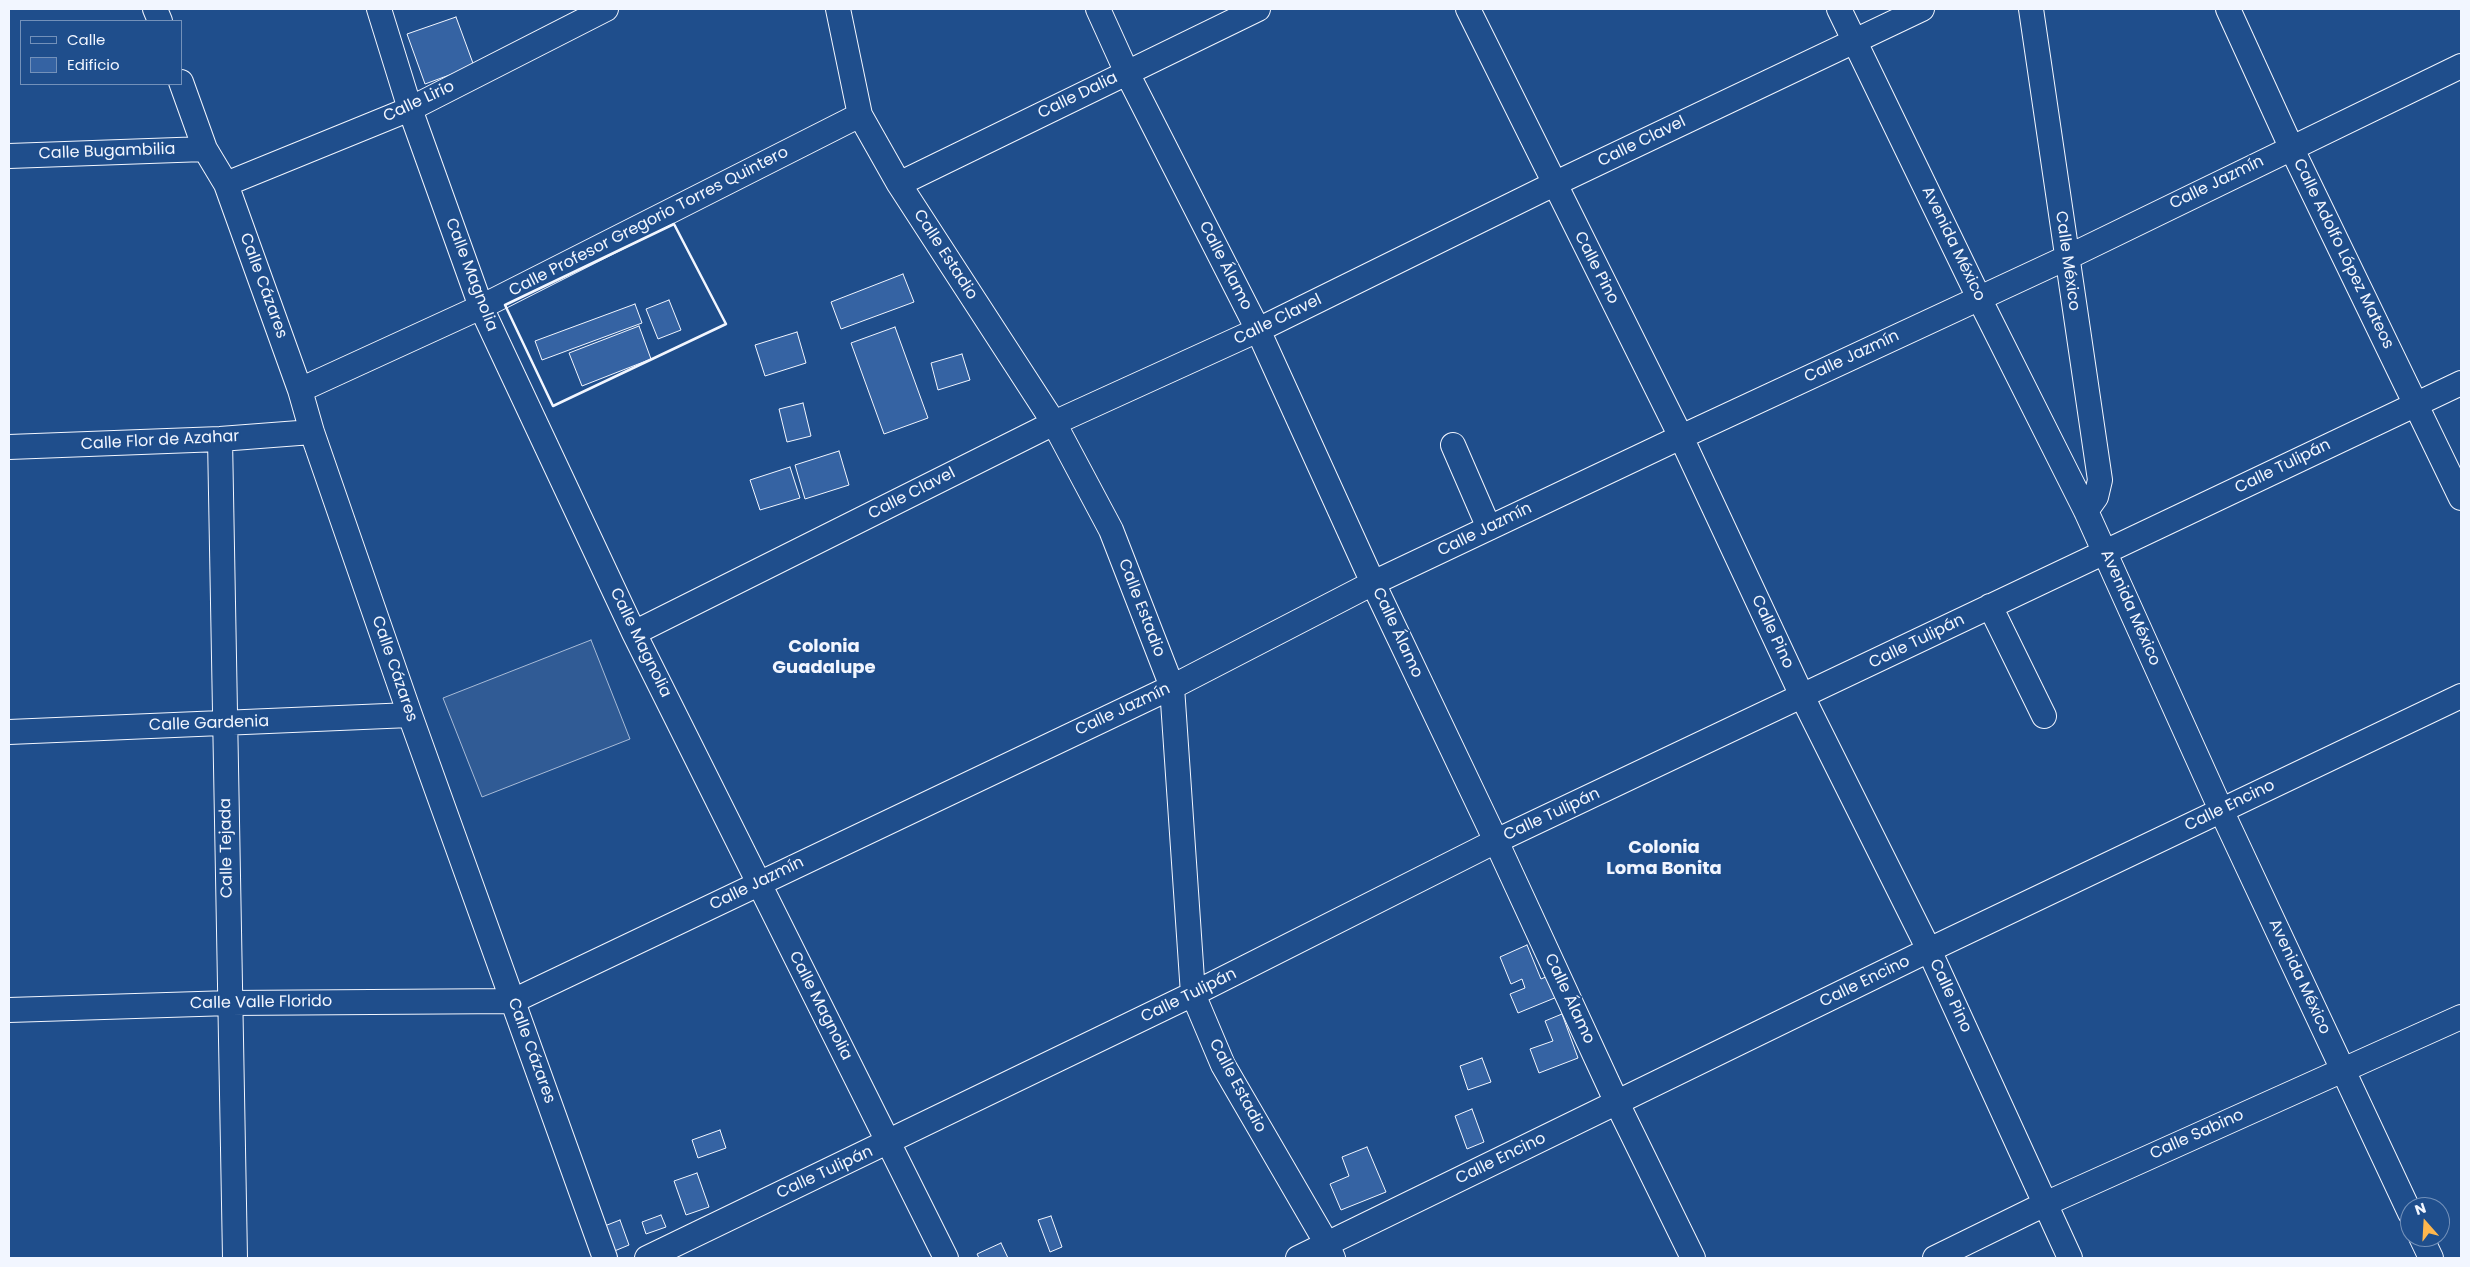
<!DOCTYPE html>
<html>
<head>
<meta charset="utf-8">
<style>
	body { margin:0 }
	#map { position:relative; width:2470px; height:1267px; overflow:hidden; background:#1f4e8c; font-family:Poppins,sans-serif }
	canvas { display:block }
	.frame { position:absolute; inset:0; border:10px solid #f2f6ff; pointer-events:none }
	.legend { position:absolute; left:20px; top:20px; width:162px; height:65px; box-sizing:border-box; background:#1f4e8c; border:1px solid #7391ba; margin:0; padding:6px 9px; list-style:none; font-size:15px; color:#f2f6ff }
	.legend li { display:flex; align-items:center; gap:10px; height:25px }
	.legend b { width:25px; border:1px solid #7391ba }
	.north { position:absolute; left:2400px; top:1197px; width:50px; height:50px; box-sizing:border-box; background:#1f4e8c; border:1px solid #7391ba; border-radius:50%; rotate:341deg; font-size:14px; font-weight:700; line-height:20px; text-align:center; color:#f2f6ff }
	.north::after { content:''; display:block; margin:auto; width:18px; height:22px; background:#ffb74d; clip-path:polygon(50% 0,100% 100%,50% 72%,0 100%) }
</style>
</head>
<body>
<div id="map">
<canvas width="2470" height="1267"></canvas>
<div class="frame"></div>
<ul class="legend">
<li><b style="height:6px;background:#1f4e8c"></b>Calle</li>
<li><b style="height:14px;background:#3563a3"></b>Edificio</li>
</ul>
<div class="north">N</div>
</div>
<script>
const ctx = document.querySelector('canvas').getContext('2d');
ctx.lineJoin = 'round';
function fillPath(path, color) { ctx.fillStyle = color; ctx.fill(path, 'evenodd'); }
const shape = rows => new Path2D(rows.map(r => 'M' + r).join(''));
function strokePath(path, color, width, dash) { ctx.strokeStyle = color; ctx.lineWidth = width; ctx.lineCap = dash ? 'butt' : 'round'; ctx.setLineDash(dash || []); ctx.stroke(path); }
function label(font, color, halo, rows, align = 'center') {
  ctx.font = font + ' Poppins,sans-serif'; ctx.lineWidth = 4; ctx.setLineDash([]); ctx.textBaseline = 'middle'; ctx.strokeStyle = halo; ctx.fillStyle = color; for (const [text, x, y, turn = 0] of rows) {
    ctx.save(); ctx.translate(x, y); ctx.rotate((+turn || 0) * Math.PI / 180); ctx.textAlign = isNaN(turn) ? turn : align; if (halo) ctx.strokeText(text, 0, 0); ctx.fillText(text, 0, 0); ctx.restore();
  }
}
const built = shape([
	[591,640,630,739,482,797,443,698,591,640]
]);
const building = shape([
	[456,17,474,66,425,84,407,34,456,17],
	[903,274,914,302,841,329,831,302,903,274],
	[669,300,681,330,658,339,646,309,669,300],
	[635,304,642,323,542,360,535,341,635,304],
	[639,326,651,359,582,386,569,353,639,326],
	[895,327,928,418,884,434,851,343,895,327],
	[797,332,806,363,765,376,755,345,797,332],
	[962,354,970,380,938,390,931,363,962,354],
	[803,403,811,436,787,442,779,409,803,403],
	[839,451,849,485,805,499,795,465,839,451],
	[790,467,800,498,760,510,750,480,790,467],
	[1527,945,1541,979,1548,976,1557,997,1518,1013,1510,994,1525,988,1522,979,1511,984,1500,957,1527,945],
	[1562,1014,1578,1058,1539,1073,1530,1049,1553,1041,1545,1021,1562,1014],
	[1482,1058,1491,1082,1468,1090,1460,1066,1482,1058],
	[1472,1109,1484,1142,1467,1149,1455,1116,1472,1109],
	[720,1130,726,1148,698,1158,692,1140,720,1130],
	[1367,1147,1386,1192,1341,1210,1330,1184,1349,1176,1342,1157,1367,1147],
	[697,1173,709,1207,686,1215,674,1181,697,1173],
	[661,1215,666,1227,646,1234,642,1222,661,1215],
	[1051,1216,1062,1247,1050,1252,1038,1220,1051,1216],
	[620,1220,629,1245,612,1252,602,1227,620,1220],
	[1001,1243,1008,1258,979,1258,977,1254,1001,1243]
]);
const minor = shape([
	[155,9,160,21],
	[379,9,410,109,481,307,634,633,946,1258],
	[838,9,860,115,899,184,1054,423,1111,530,1172,687,1193,994,1223,1065,1327,1244,1333,1258],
	[1098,9,1127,73,1258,330,1373,583,1496,841,1617,1103,1693,1258],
	[1468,9,1681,437,1803,698,1929,950,2070,1258],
	[1839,9,1979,298,2086,511,2221,810,2410,1213],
	[2031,9,2100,480,2096,497,2086,511],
	[2228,9,2291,147,2461,498],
	[181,82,205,149,226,184,300,390,312,432,410,715,605,1258],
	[9,156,205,149],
	[226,184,410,109,606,9],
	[899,184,1258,9],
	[300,390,481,307,860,115],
	[220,439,235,1258],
	[1453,445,1489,528],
	[9,447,220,439,312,432],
	[1990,606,2044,716],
	[634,633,1054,423,1258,330,1554,184,1922,9],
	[9,732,410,715],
	[9,1010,230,1003,513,1001,1172,687,1373,583,1681,437,2066,258,2461,66],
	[2421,1237,2431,1258],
	[647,1258,1193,994,1496,841,2461,383],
	[1298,1258,1929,950,2461,696],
	[1935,1258,2045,1204,2461,1017]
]);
const wall = shape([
	[674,224,726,324,553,406,505,305,674,224]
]);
const streetNames = [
	["Calle Dalia",1078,96,-26],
	["Calle Lirio",419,102,-25],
	["Calle Clavel",1642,142,-26],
	["Calle Bugambilia",107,152,-2],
	["Calle Jazmín",2217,183,-26],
	["Calle Profesor Gregorio Torres Quintero",649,222,-27],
	["Avenida México",1953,244,64],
	["Calle Adolfo López Mateos",2343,254,64],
	["Calle Estadio",945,255,57],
	["Calle México",2067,261,82],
	["Calle Álamo",1225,266,63],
	["Calle Pino",1596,268,63],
	["Calle Magnolia",471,275,69],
	["Calle Cázares",263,286,70],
	["Calle Clavel",1278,320,-26],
	["Calle Jazmín",1852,357,-25],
	["Calle Flor de Azahar",160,441,-3],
	["Calle Tulipán",2283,467,-26],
	["Calle Clavel",912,494,-27],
	["Calle Jazmín",1485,530,-26],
	["Calle Estadio",1141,608,69],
	["Avenida México",2130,608,66],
	["Calle Pino",1772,632,65],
	["Calle Álamo",1397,633,65],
	["Calle Tulipán",1917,642,-26],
	["Calle Magnolia",640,643,64],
	["Calle Cázares",394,669,71],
	["Calle Jazmín",1123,710,-25],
	["Calle Gardenia",209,724,-2],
	["Calle Encino",2230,806,-26],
	["Calle Tulipán",1552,815,-25],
	["Calle Tejada",227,848,-91],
	["Calle Jazmín",757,884,-26],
	["Avenida México",2299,977,65],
	["Calle Encino",1865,982,-26],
	["Calle Tulipán",1189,996,-26],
	["Calle Pino",1950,996,65],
	["Calle Álamo",1569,999,65],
	["Calle Valle Florido",261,1003,-1],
	["Calle Magnolia",820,1006,63],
	["Calle Cázares",531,1051,70],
	["Calle Estadio",1237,1086,62],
	["Calle Sabino",2197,1135,-24],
	["Calle Encino",1501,1159,-26],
	["Calle Tulipán",825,1173,-25]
];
const neighbourhoodNames = [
	["Colonia",824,647],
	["Guadalupe",824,668],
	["Colonia",1664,848],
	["Loma Bonita",1664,869]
];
fillPath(built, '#305b95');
strokePath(built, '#a8bbd7', 1);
fillPath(building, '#3563a3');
strokePath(building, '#f2f6ff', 1);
strokePath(minor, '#f2f6ff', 26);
strokePath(minor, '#1f4e8c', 24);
strokePath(wall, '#f2f6ff', 2.5);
label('16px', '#f2f6ff', '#1f4e8c', streetNames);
label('bold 18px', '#f2f6ff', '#1f4e8c', neighbourhoodNames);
</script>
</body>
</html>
